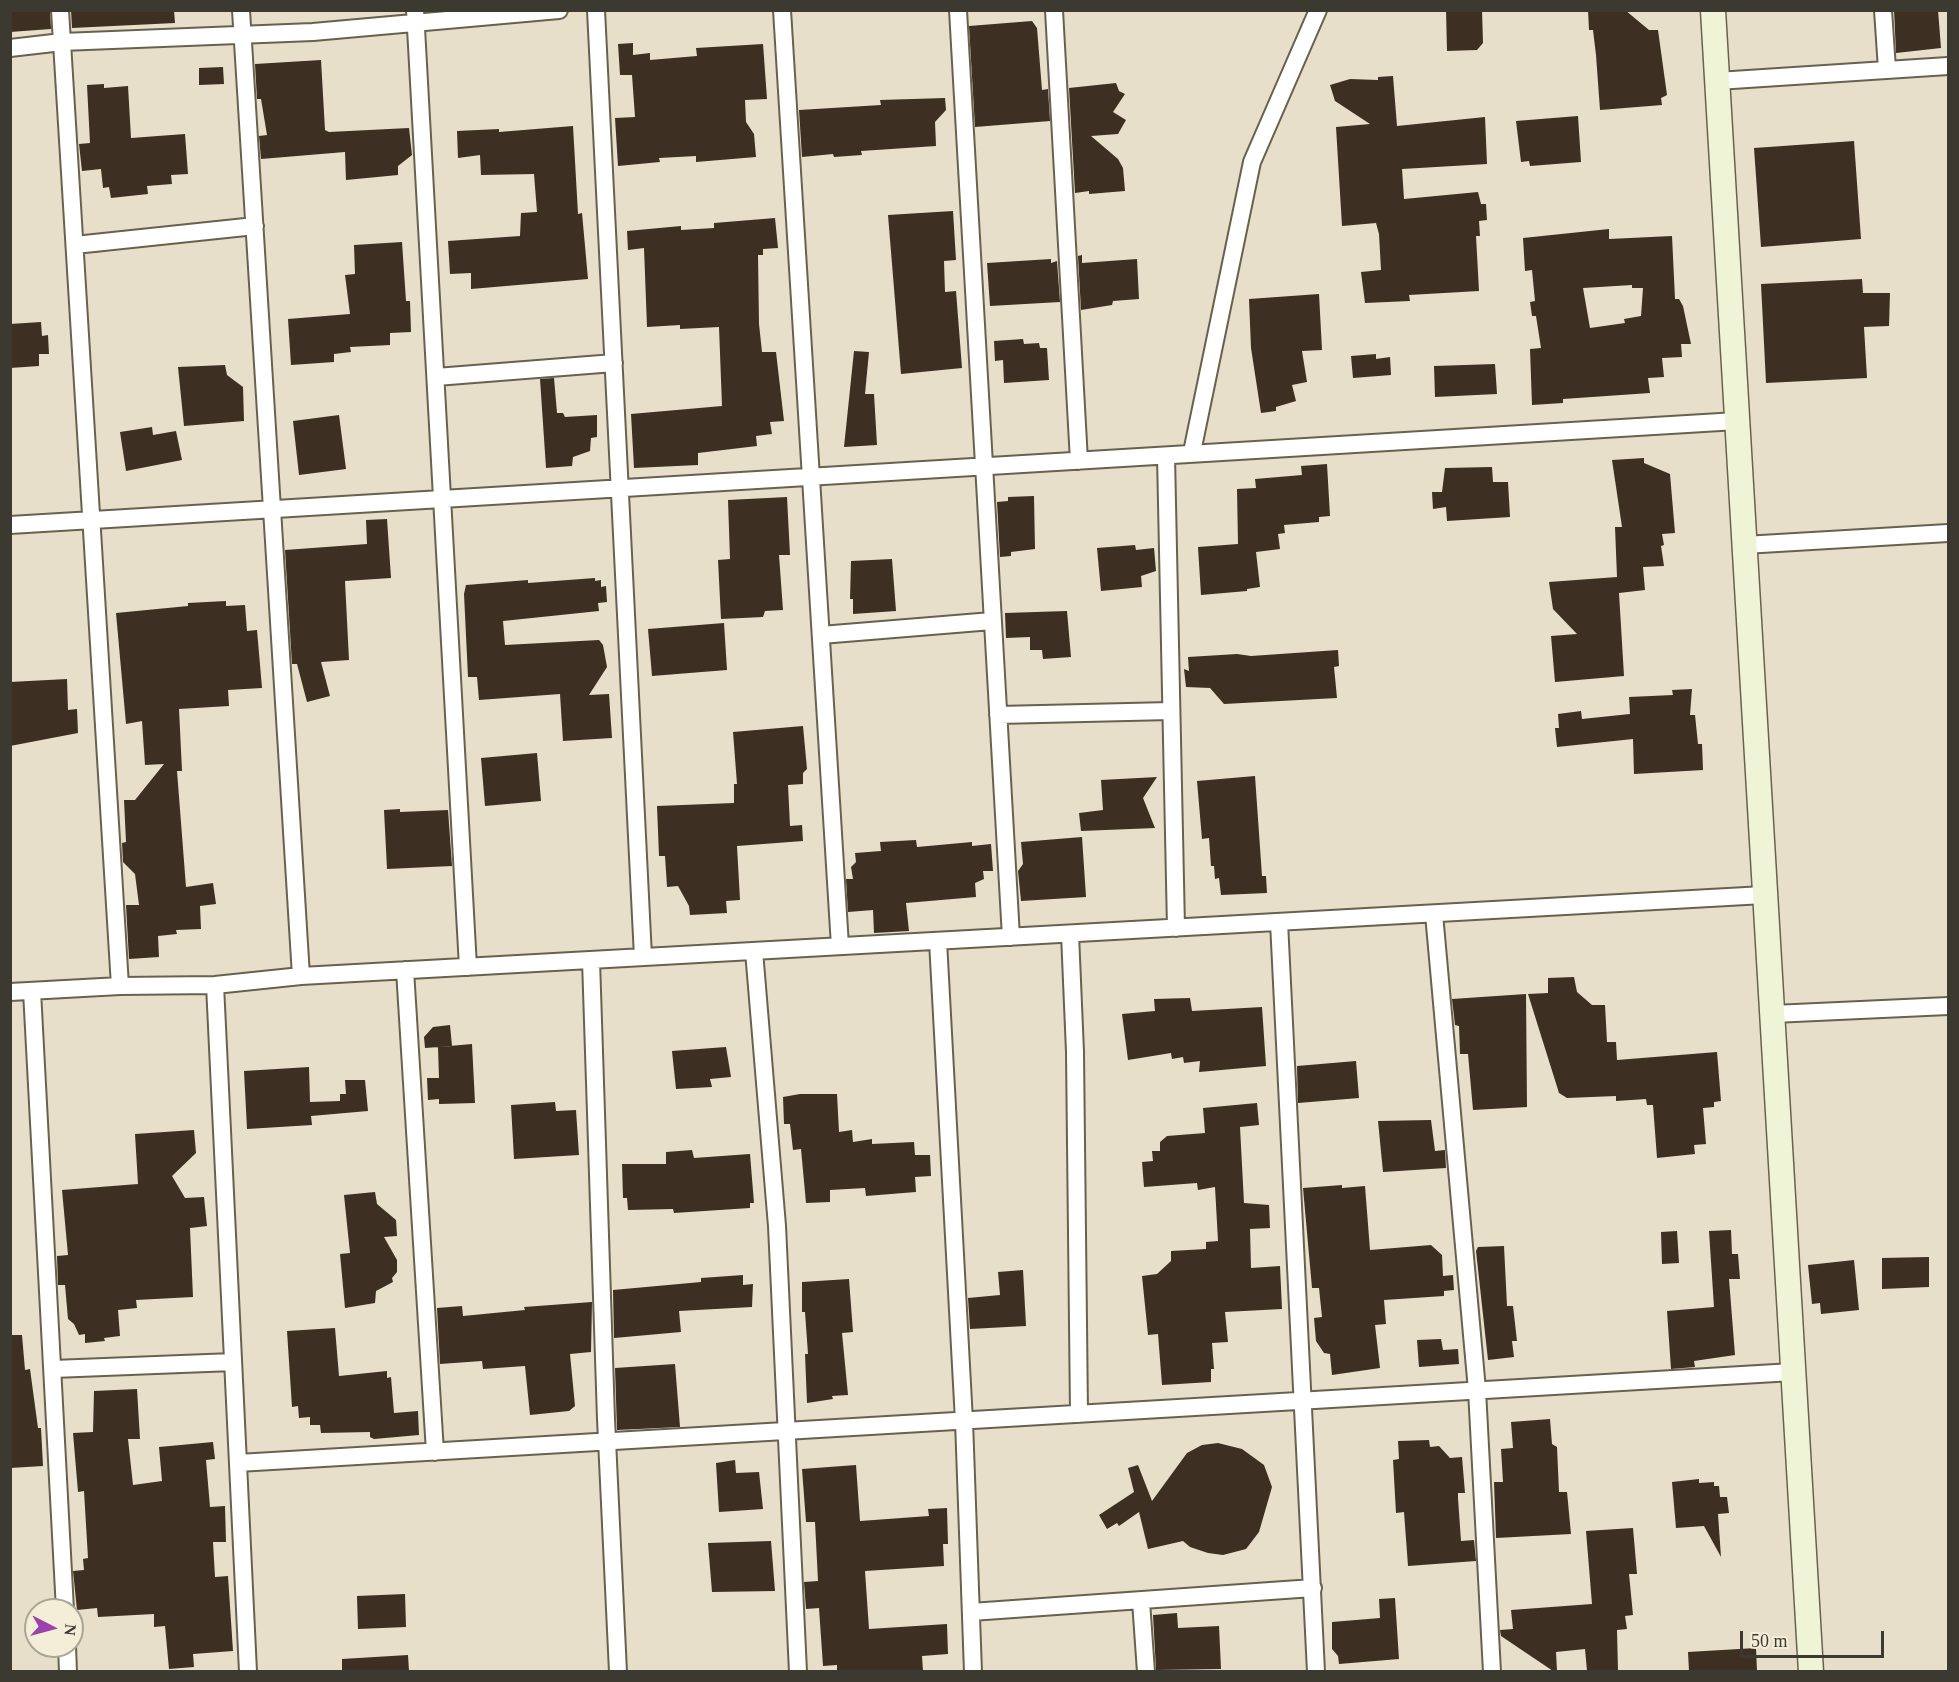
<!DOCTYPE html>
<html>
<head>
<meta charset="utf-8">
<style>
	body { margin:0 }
	#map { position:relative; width:1959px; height:1682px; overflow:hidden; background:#e7dfca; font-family:"Times New Roman",serif }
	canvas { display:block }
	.frame { position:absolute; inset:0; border:12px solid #3c3931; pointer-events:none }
	.north { position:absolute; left:24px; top:1598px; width:60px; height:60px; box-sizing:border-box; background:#f4edd7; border:2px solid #aaa595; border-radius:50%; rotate:96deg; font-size:16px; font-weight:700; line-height:24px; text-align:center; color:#3c3931 }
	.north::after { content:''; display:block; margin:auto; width:21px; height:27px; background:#9a42ae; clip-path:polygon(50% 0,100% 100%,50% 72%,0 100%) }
	.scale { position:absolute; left:1740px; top:1631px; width:144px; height:27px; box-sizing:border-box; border:3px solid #3c3931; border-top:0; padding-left:8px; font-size:18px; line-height:21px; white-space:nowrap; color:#3c3931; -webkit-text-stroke:4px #f4edd7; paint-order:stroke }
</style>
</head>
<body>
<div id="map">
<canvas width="1959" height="1682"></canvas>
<div class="frame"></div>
<div class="north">N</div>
<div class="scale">50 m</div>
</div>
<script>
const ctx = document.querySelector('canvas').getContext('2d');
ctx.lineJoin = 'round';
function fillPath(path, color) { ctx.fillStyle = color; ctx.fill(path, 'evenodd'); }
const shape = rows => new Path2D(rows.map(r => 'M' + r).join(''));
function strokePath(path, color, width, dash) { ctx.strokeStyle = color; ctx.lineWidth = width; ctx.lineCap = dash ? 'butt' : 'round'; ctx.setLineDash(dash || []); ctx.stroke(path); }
const building = shape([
	[10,10,50,10,51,29,10,32],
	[71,10,174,10,175,23,72,28],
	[1446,10,1482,10,1483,43,1477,50,1447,51],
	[1588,10,1625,10,1649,30,1658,30,1667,95,1661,98,1662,105,1600,110,1596,55,1593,30,1589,30],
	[1894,10,1938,10,1941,48,1896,53],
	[1032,21,1037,28,1042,90,1048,89,1050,121,975,127,969,26],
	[633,43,633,55,650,53,650,60,697,56,696,48,763,44,767,99,745,100,746,122,754,134,756,157,696,162,696,156,659,158,660,162,618,166,615,118,635,117,632,75,620,75,618,44],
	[321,60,325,130,329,132,409,128,412,155,398,166,398,175,346,180,345,152,261,159,259,136,267,135,261,99,257,99,255,64],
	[223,67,224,84,199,85,199,68],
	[1393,76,1397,126,1485,117,1487,164,1402,169,1404,199,1478,192,1481,204,1486,204,1487,220,1479,221,1480,236,1476,236,1479,291,1409,295,1410,301,1365,303,1361,272,1381,270,1379,234,1376,223,1342,226,1336,127,1370,124,1335,101,1330,85,1350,79,1378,80,1378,77],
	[1116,83,1119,91,1125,94,1113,112,1126,120,1118,134,1091,136,1118,159,1123,168,1125,191,1089,194,1089,191,1075,193,1069,88],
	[104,84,104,88,128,86,131,138,185,134,188,174,171,175,172,184,147,186,148,194,111,198,109,187,103,188,101,169,82,171,79,144,90,143,87,85],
	[945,98,946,110,935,122,936,146,861,151,862,155,834,157,833,154,802,157,799,110,881,105,880,100],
	[1578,116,1581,162,1530,166,1529,161,1521,162,1516,121],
	[573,126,578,214,582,213,588,279,471,289,471,273,450,274,448,241,520,236,521,213,537,212,534,174,481,175,480,155,458,158,457,131,499,129,499,132],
	[1854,141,1861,239,1761,247,1754,148],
	[953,211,956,260,944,261,945,292,956,291,962,368,901,374,888,215],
	[775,218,778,248,763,249,763,255,758,255,759,324,762,352,776,352,784,421,770,422,772,434,756,436,757,446,698,453,698,465,634,468,631,414,722,406,719,327,680,329,680,325,647,327,644,248,628,250,627,231,681,226,681,230,714,228,714,223],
	[1609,229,1609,239,1672,236,1675,299,1679,299,1683,306,1691,344,1681,344,1682,357,1662,358,1664,377,1648,378,1650,393,1563,399,1563,403,1532,405,1530,349,1541,348,1536,316,1532,316,1530,302,1535,301,1532,270,1525,271,1523,238],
	[1632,285,1632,288,1643,288,1641,316,1624,319,1625,323,1590,328,1583,288],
	[402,242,406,301,410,301,411,332,390,333,390,345,350,347,351,352,334,354,334,362,291,365,288,319,350,314,345,275,355,274,354,245],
	[1082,255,1082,263,1137,259,1139,299,1113,301,1112,305,1081,310,1078,256],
	[1051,259,1051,263,1057,261,1060,302,990,306,987,263],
	[1862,279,1863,293,1890,293,1889,326,1864,327,1867,378,1766,383,1761,284],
	[1319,294,1322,350,1302,351,1307,382,1292,385,1296,401,1276,407,1276,411,1261,413,1251,348,1249,299],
	[41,322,42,336,48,335,49,354,39,354,39,366,10,368,10,324],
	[1023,339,1024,344,1039,343,1040,348,1047,348,1049,380,1004,383,1003,360,995,361,994,341],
	[854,351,869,352,865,394,874,394,877,445,844,447],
	[1376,354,1376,359,1390,357,1391,375,1353,378,1351,356],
	[1495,364,1497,394,1435,397,1434,366],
	[225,365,227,375,243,387,244,421,184,426,178,367],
	[554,378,557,413,563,413,565,417,597,415,597,437,591,438,590,451,573,457,572,466,546,468,540,379],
	[339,415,346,469,299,475,293,421],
	[152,427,153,435,176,431,182,460,126,471,120,432],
	[1644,458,1644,463,1670,474,1675,533,1662,534,1664,545,1661,546,1664,566,1643,567,1645,590,1619,593,1624,676,1555,682,1551,636,1577,634,1553,609,1549,582,1617,577,1615,527,1622,527,1612,460],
	[1327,464,1330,516,1319,517,1319,522,1284,525,1285,533,1278,534,1280,549,1256,552,1260,587,1247,589,1247,591,1201,595,1198,547,1238,544,1237,489,1256,488,1255,479,1302,475,1301,466],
	[1492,467,1493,482,1508,482,1510,517,1447,521,1446,507,1433,509,1432,492,1442,492,1445,468],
	[1034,496,1035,549,1011,552,1011,556,1000,557,997,502,1008,501,1008,497],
	[787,497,790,555,779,555,783,610,765,611,763,617,721,619,718,560,730,559,728,500],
	[387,519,391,578,345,581,349,660,321,662,330,696,307,702,297,664,292,664,285,550,367,544,366,520],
	[1135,545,1136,550,1154,548,1156,571,1141,576,1142,587,1101,591,1097,548],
	[892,559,896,611,853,614,853,599,850,599,851,561],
	[595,578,595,581,601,580,601,587,606,586,607,602,598,603,599,611,503,621,505,645,599,640,603,645,607,667,589,695,609,694,612,738,563,741,560,694,479,700,477,677,468,677,464,594,466,585,528,580,528,583],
	[226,601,226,606,245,605,247,631,257,630,262,688,228,690,229,706,179,709,182,771,177,771,186,887,213,883,216,904,200,906,201,929,176,930,177,934,158,936,159,957,129,959,126,905,139,905,135,874,123,862,122,843,126,842,124,800,135,800,164,764,145,765,142,721,126,724,116,613,188,606,188,603],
	[1067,611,1071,657,1043,659,1042,650,1030,650,1030,637,1006,638,1005,613],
	[724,623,727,670,652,676,648,629],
	[1338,650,1339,666,1334,667,1337,698,1224,704,1210,688,1186,687,1184,669,1189,671,1188,657,1237,654,1251,656],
	[67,679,68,710,77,709,78,733,10,746,10,682],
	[1692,689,1690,715,1695,715,1698,744,1702,744,1703,770,1634,774,1633,739,1557,747,1555,728,1559,728,1558,714,1581,711,1582,719,1630,714,1629,697,1673,695,1672,690],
	[803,726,807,769,803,773,803,784,788,785,790,826,802,825,803,841,737,846,740,900,726,901,727,913,690,915,689,906,678,886,667,887,665,856,659,856,657,806,734,803,734,784,737,784,733,732],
	[537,753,541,801,485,806,481,758],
	[1255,776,1262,876,1266,876,1267,893,1221,895,1219,878,1215,879,1214,866,1211,866,1209,838,1202,839,1197,781],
	[1157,777,1143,798,1155,828,1081,831,1079,813,1103,810,1101,780],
	[400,809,400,812,448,810,452,866,387,869,384,810],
	[1082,837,1086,897,1021,901,1018,871,1023,864,1021,842],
	[916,840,917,847,972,842,972,846,991,844,993,871,983,871,984,879,975,883,976,897,906,903,909,931,874,933,873,910,848,912,846,879,853,879,851,867,856,862,855,853,881,851,880,842],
	[1574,977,1577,992,1592,1005,1605,1005,1607,1042,1616,1042,1617,1060,1717,1052,1721,1101,1714,1102,1714,1107,1703,1108,1706,1144,1694,1145,1695,1154,1657,1158,1653,1105,1647,1105,1646,1099,1616,1101,1616,1096,1567,1098,1559,1093,1528,994,1548,993,1548,978],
	[1526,994,1527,1107,1473,1110,1468,1054,1460,1054,1459,1026,1455,1025,1452,999],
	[1190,998,1192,1011,1262,1007,1266,1066,1199,1072,1200,1061,1184,1063,1183,1057,1172,1059,1171,1053,1128,1060,1122,1014,1155,1011,1154,999],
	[450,1025,452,1046,425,1048,424,1037,433,1027],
	[472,1044,475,1103,439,1104,439,1099,428,1100,427,1078,439,1078,438,1047],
	[726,1047,731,1077,710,1079,712,1087,676,1089,672,1051],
	[1356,1061,1359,1098,1298,1103,1297,1066],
	[309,1067,310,1102,340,1101,340,1094,346,1094,345,1080,365,1080,368,1111,311,1116,312,1125,247,1129,244,1071],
	[800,1094,837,1094,839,1132,852,1130,853,1142,872,1139,872,1144,914,1142,915,1155,930,1155,931,1176,915,1177,916,1192,866,1196,865,1188,830,1190,830,1202,806,1203,801,1149,793,1150,790,1124,784,1124,783,1097],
	[555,1102,556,1111,576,1110,579,1155,514,1159,511,1105],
	[1257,1103,1259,1125,1240,1127,1244,1203,1269,1205,1270,1228,1250,1229,1251,1268,1280,1266,1282,1309,1225,1312,1228,1342,1212,1343,1214,1369,1211,1369,1211,1382,1162,1385,1158,1334,1148,1335,1142,1276,1157,1274,1171,1261,1171,1251,1206,1249,1206,1242,1218,1241,1215,1187,1198,1190,1197,1183,1144,1187,1142,1162,1153,1161,1152,1151,1160,1151,1160,1142,1167,1136,1205,1133,1203,1108],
	[1431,1120,1435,1151,1445,1150,1446,1168,1383,1172,1378,1121],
	[194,1130,196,1153,172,1176,185,1198,204,1197,207,1226,190,1228,193,1297,136,1300,137,1308,118,1310,120,1336,104,1338,105,1341,85,1343,85,1334,79,1335,74,1324,68,1319,65,1285,58,1285,57,1256,68,1255,62,1190,138,1184,135,1134],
	[692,1150,694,1158,750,1154,754,1203,750,1203,750,1208,674,1213,673,1209,628,1210,627,1198,623,1198,622,1164,666,1164,666,1152],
	[1342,1185,1342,1188,1365,1186,1370,1250,1431,1245,1442,1255,1443,1276,1453,1275,1454,1290,1444,1291,1444,1296,1384,1300,1386,1324,1375,1325,1380,1368,1332,1375,1330,1354,1324,1353,1316,1341,1314,1318,1322,1317,1319,1288,1312,1288,1303,1188],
	[375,1192,377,1204,396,1220,397,1236,384,1237,397,1260,397,1272,392,1278,393,1282,376,1291,375,1303,345,1308,340,1254,350,1253,344,1195],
	[1731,1230,1732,1254,1738,1254,1740,1279,1729,1279,1735,1355,1694,1361,1695,1367,1671,1369,1667,1311,1714,1307,1709,1231],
	[1677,1231,1679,1263,1662,1264,1661,1232],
	[1504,1246,1507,1306,1513,1306,1517,1341,1512,1341,1514,1357,1488,1360,1476,1251,1478,1247],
	[1929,1257,1929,1287,1882,1289,1882,1258],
	[1854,1260,1859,1310,1821,1314,1820,1303,1812,1304,1808,1265],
	[1023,1270,1026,1326,970,1329,968,1298,1000,1295,998,1272],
	[743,1275,743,1285,753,1284,752,1307,679,1311,681,1332,614,1338,613,1290,701,1282,701,1278],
	[849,1279,853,1332,842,1333,848,1395,832,1396,833,1399,807,1403,805,1354,808,1354,805,1312,802,1312,802,1282],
	[592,1302,591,1352,570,1354,575,1406,569,1411,530,1415,525,1366,483,1369,482,1361,440,1364,437,1308,462,1306,463,1316,525,1310,524,1307],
	[335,1328,339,1376,387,1371,387,1378,391,1377,394,1413,418,1411,419,1435,374,1439,370,1437,370,1432,321,1433,320,1425,310,1425,310,1417,299,1418,298,1406,292,1407,287,1331],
	[10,1335,22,1335,25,1370,30,1369,38,1428,41,1428,43,1466,10,1468],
	[1441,1339,1443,1350,1458,1349,1459,1364,1419,1367,1417,1340],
	[675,1364,680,1427,617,1430,615,1368],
	[137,1389,140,1439,128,1439,133,1485,162,1481,159,1447,213,1442,215,1459,206,1460,210,1507,225,1506,226,1542,213,1542,215,1577,228,1576,233,1651,193,1654,194,1667,169,1669,165,1626,154,1627,154,1614,98,1617,97,1608,77,1610,73,1571,84,1570,83,1559,88,1558,84,1491,78,1492,73,1433,93,1432,94,1391],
	[1550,1419,1552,1444,1557,1447,1559,1492,1567,1492,1571,1534,1496,1538,1494,1482,1503,1482,1501,1449,1513,1448,1511,1422],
	[1429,1440,1430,1447,1439,1446,1450,1458,1462,1457,1465,1493,1458,1493,1458,1498,1461,1541,1474,1540,1476,1561,1408,1566,1404,1512,1396,1513,1393,1460,1399,1459,1398,1441],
	[1218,1443,1242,1449,1264,1465,1272,1487,1259,1532,1246,1549,1223,1555,1208,1553,1190,1547,1183,1541,1148,1549,1139,1512,1119,1526,1117,1523,1107,1529,1099,1515,1134,1492,1128,1468,1138,1465,1152,1501,1187,1453,1202,1445],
	[735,1460,736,1473,759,1472,763,1509,719,1512,716,1463],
	[856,1465,860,1521,929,1516,928,1509,947,1508,948,1544,943,1544,944,1566,865,1571,869,1629,947,1624,948,1654,922,1656,923,1671,837,1671,837,1665,823,1666,819,1608,806,1609,804,1582,818,1581,815,1522,806,1522,802,1469],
	[1699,1479,1699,1483,1714,1482,1714,1486,1719,1486,1720,1497,1727,1497,1729,1513,1718,1514,1721,1557,1704,1526,1676,1528,1672,1482],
	[1633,1528,1637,1574,1629,1574,1633,1615,1625,1616,1627,1629,1617,1630,1618,1671,1587,1671,1585,1649,1556,1652,1557,1671,1553,1671,1501,1636,1500,1630,1513,1629,1511,1610,1592,1604,1586,1531],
	[771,1541,775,1591,712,1592,708,1543],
	[405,1594,406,1627,358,1629,357,1596],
	[1395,1598,1399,1659,1339,1664,1338,1656,1332,1649,1332,1622,1380,1618,1379,1599],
	[1177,1613,1178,1628,1219,1626,1221,1669,1156,1670,1153,1615],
	[1756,1648,1757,1671,1689,1671,1688,1652],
	[408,1655,409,1671,342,1671,342,1659]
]);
const street = shape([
	[60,10,120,986],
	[241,10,301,976],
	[415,10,468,967],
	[596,10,643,957],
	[782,10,840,946],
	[958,10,1011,937],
	[1054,10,1079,461],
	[1883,10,1887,69],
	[10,48,62,42,313,32,559,10],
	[1717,81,1948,66],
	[75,245,255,226],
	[436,377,614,363],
	[1192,452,1252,162,1318,10],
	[1166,456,1176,928],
	[10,525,1737,421],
	[1744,545,1948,533],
	[821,635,992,621],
	[998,715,1171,711],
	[1434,914,1477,1390,1492,1672],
	[1279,922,1316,1672],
	[1070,934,1075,1052,1079,1414],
	[938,941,964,1421,973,1672],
	[754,951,777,1226,798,1672],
	[591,960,606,1419,618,1672],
	[405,970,435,1452],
	[215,985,248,1672],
	[32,991,65,1610],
	[10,992,120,986,215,985,301,976,1764,895],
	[1773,1014,1948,1006],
	[53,1369,233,1362],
	[238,1463,1793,1372],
	[1141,1601,1146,1672],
	[971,1612,1313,1588],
	[67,1646,68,1672]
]);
const secondary = shape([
	[1713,10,1811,1672]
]);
fillPath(building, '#3d2f22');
strokePath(street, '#68614e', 20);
strokePath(secondary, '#68614e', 27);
strokePath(street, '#fff', 16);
strokePath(secondary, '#eff4d6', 24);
</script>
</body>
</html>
